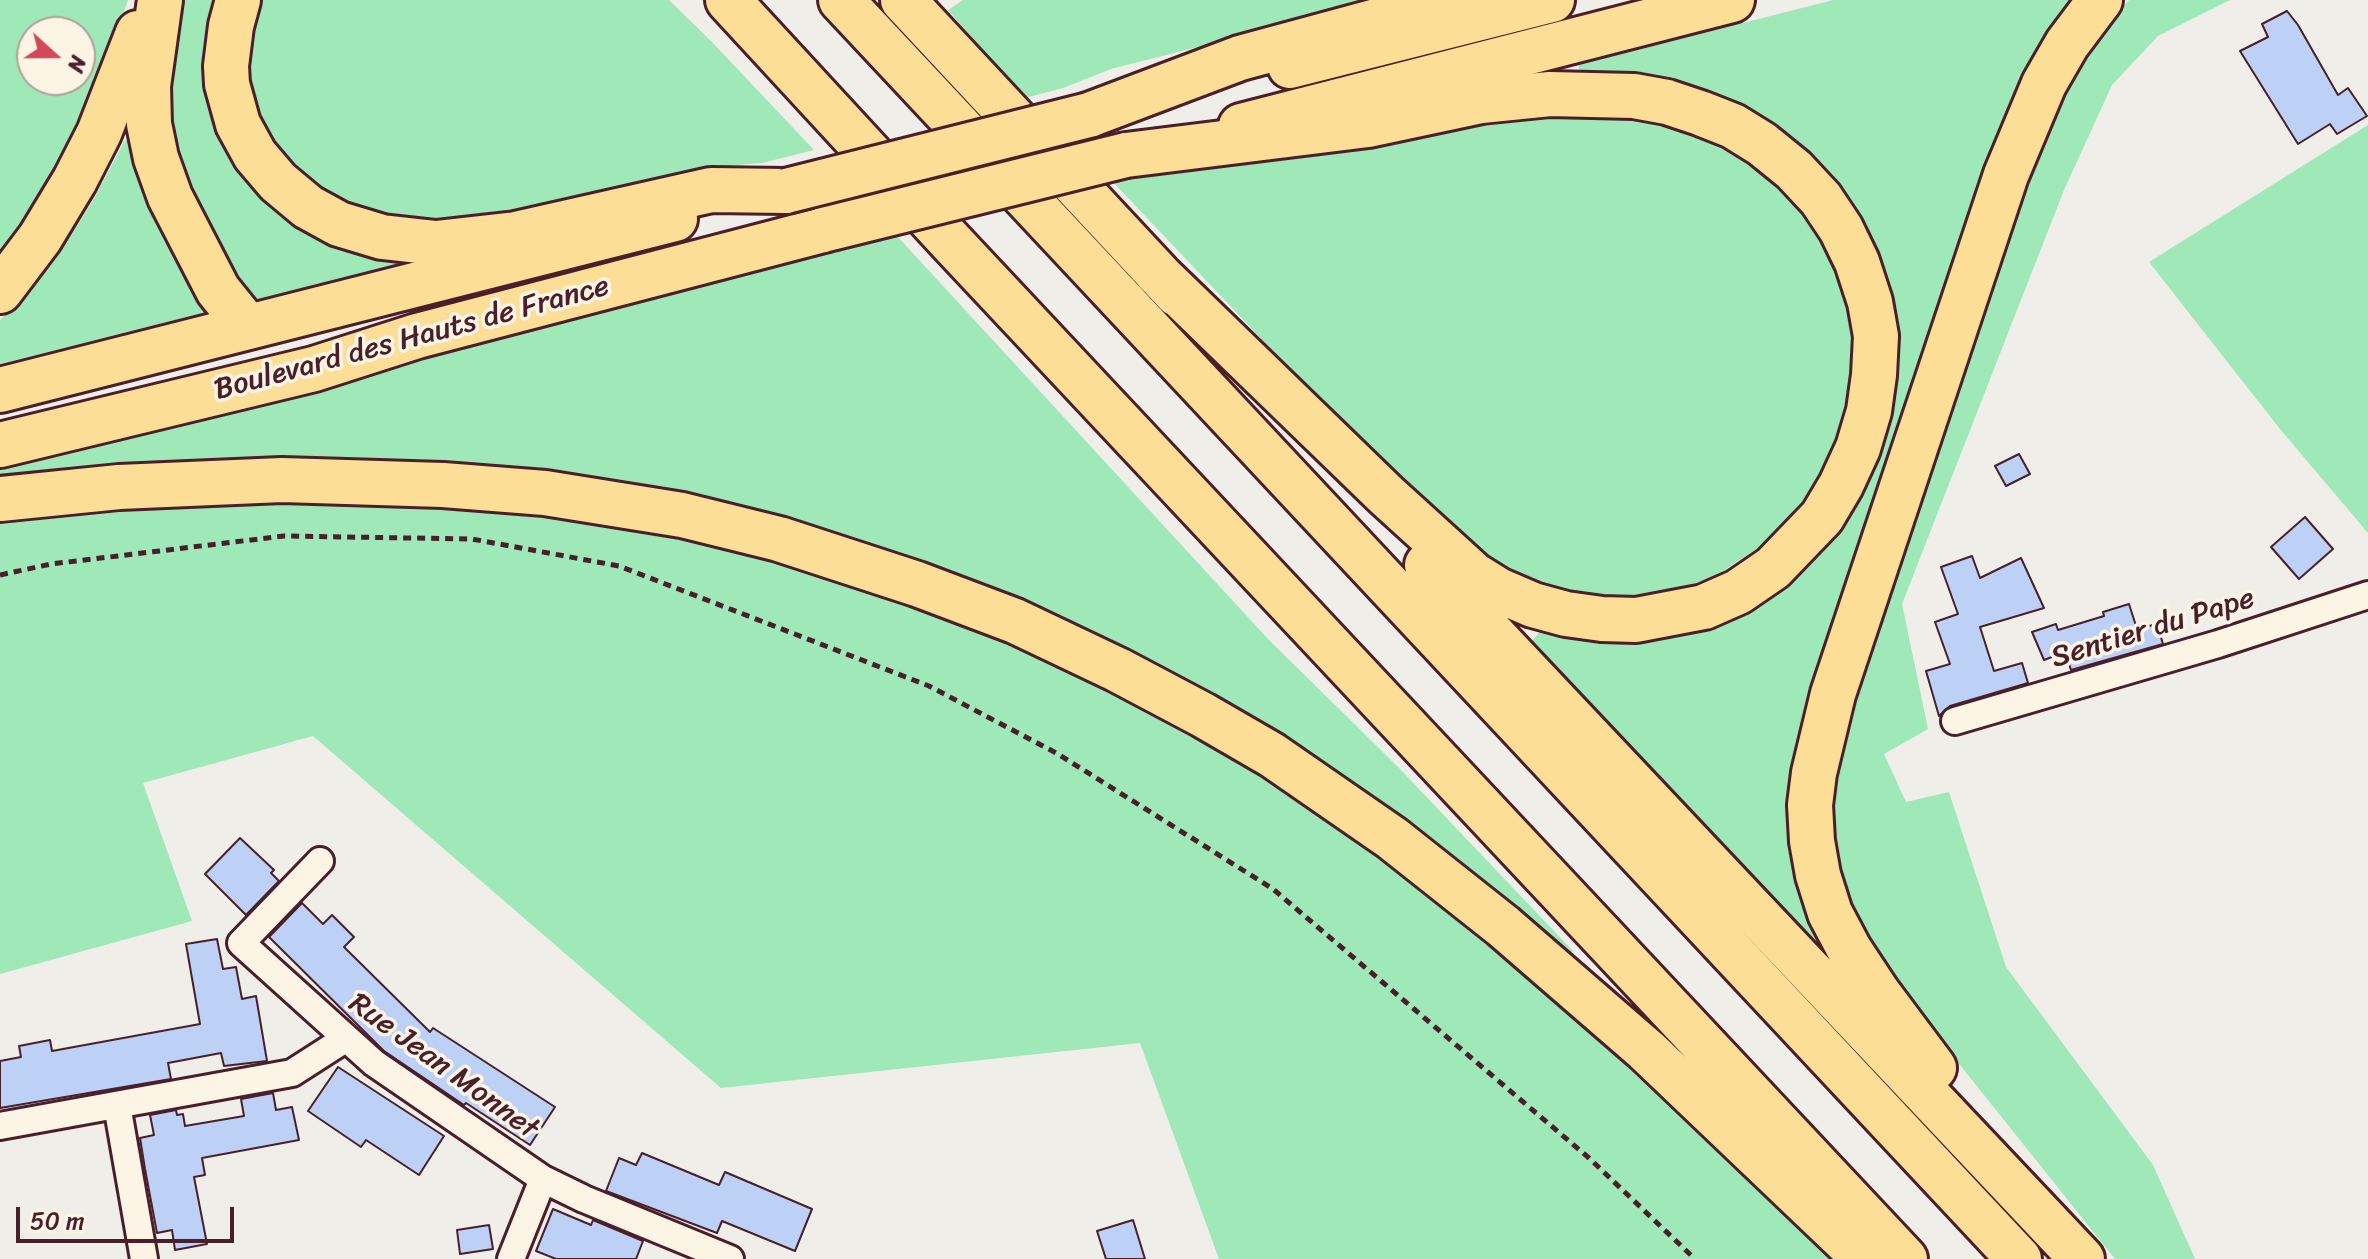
<!DOCTYPE html>
<html>
<head>
<meta charset="utf-8">
<style>
	body { margin:0 }
	#map { position:relative; width:2368px; height:1259px; overflow:hidden; background:#efeee8; font-family:Sriracha,sans-serif }
	canvas { display:block }
	.north { position:absolute; left:16px; top:16px; width:80px; height:80px; box-sizing:border-box; background:#fcf5e5; border:2px solid #b59f9b; border-radius:50%; rotate:111deg; font-size:22px; font-weight:700; line-height:32px; text-align:center; color:#4a1f2b }
	.north::after { content:''; display:block; margin:auto; width:28px; height:36px; background:#d1495b; clip-path:polygon(50% 0,100% 100%,50% 72%,0 100%) }
	.scale { position:absolute; left:16px; top:1207px; width:218px; height:36px; box-sizing:border-box; border:4px solid #4a1f2b; border-top:0; padding-left:10px; font-size:24px; line-height:28px; white-space:nowrap; color:#4a1f2b; -webkit-text-stroke:6px #fcf5e5; paint-order:stroke }
</style>
</head>
<body>
<div id="map">
<canvas width="2368" height="1259"></canvas>
<div class="north">N</div>
<div class="scale">50 m</div>
</div>
<script>
const ctx = document.querySelector('canvas').getContext('2d');
ctx.lineJoin = 'round';
function fillPath(path, color) { ctx.fillStyle = color; ctx.fill(path, 'evenodd'); }
const shape = rows => new Path2D(rows.map(r => 'M' + r).join(''));
function strokePath(path, color, width, dash) { ctx.strokeStyle = color; ctx.lineWidth = width; ctx.lineCap = dash ? 'butt' : 'round'; ctx.setLineDash(dash || []); ctx.stroke(path); }
function label(font, color, halo, rows, align = 'center') {
  ctx.font = font + ' Sriracha,sans-serif'; ctx.lineWidth = 7; ctx.setLineDash([]); ctx.textBaseline = 'middle'; ctx.strokeStyle = halo; ctx.fillStyle = color; for (const [text, x, y, turn = 0] of rows) {
    ctx.save(); ctx.translate(x, y); ctx.rotate((+turn || 0) * Math.PI / 180); ctx.textAlign = isNaN(turn) ? turn : align; if (halo) ctx.strokeText(text, 0, 0); ctx.fillText(text, 0, 0); ctx.restore();
  }
}
const green = shape([
	[0,0,128,0,89,108,48,186,0,260],
	[32,32,80,32,80,80,32,80],
	[178,0,219,0,215,109,407,257,403,263,246,303,186,193,168,139,169,33],
	[260,0,669,0,712,42,814,150,762,163,726,166,622,192,488,218,423,222,369,210,325,194,285,161,256,116,248,57,252,23],
	[963,0,1384,0,1111,69,1063,88,1025,98,948,10],
	[1833,0,2083,0,1826,668,1824,937,1811,946,1529,644,1548,623,1692,623,1877,441,1845,206,1579,73,1579,65],
	[2129,0,2230,0,2158,36,2112,85,2064,190,1902,604,1928,729,1884,754,1906,802,1949,792,2006,967,2153,1165,2195,1259,2115,1259,1865,946,1844,895,1831,840,1832,778,1850,698,2032,161,2058,106,2096,38],
	[1533,114,1600,114,1661,123,1713,139,1769,176,1808,212,1833,261,1849,311,1854,360,1849,405,1834,458,1807,499,1772,539,1712,578,1635,601,1559,593,1497,571,1446,534,1114,183,1146,175,1386,134],
	[2368,125,2368,533,2280,429,2149,262],
	[125,140,132,142,132,161,140,182,165,235,207,312,0,364,0,320,31,289,67,242,95,197],
	[897,236,1268,639,1399,768,1573,951,1567,956,1094,636,976,582,848,537,735,508,481,466,362,460,195,460,89,467,0,479,0,464],
	[386,502,499,511,609,525,785,560,918,606,1015,645,1184,730,1274,784,1357,838,1498,945,1843,1259,1219,1259,1140,1043,721,1088,313,736,143,783,192,921,0,974,0,521,88,511,237,504]
]);
const building = shape([
	[2287,11,2298,25,2338,95,2348,88,2367,116,2337,134,2330,124,2298,144,2240,51,2268,37,2262,24,2287,11],
	[2019,454,2030,474,2006,486,1995,466,2019,454],
	[2305,517,2333,549,2299,579,2271,547,2305,517],
	[1972,556,1980,578,2021,558,2044,608,1980,627,1994,671,2022,663,2028,683,1950,706,1939,716,1926,671,1950,664,1935,622,1958,614,1941,567,1972,556],
	[2129,604,2137,629,2157,624,2163,644,2071,670,2065,652,2044,660,2032,632,2056,624,2058,630,2104,616,2103,612,2129,604],
	[240,838,274,870,271,873,279,881,246,915,205,874,240,838],
	[302,903,323,924,332,915,354,937,344,947,430,1032,433,1028,555,1107,530,1145,466,1103,464,1105,384,1051,269,937,302,903],
	[217,939,223,969,236,967,242,999,256,996,267,1061,224,1066,221,1053,168,1063,171,1079,0,1108,0,1061,21,1057,19,1046,50,1040,52,1051,200,1024,186,944,217,939],
	[338,1067,444,1136,419,1175,366,1140,361,1147,308,1111,338,1067],
	[273,1093,276,1110,292,1107,299,1140,202,1158,205,1175,194,1177,207,1244,175,1250,172,1230,157,1233,145,1169,140,1138,154,1135,150,1115,176,1110,177,1115,183,1114,185,1126,244,1116,241,1099,273,1093],
	[642,1153,719,1185,725,1172,812,1209,795,1251,722,1221,717,1233,606,1191,619,1158,636,1165,642,1153],
	[553,1209,591,1225,593,1220,643,1241,636,1259,556,1259,536,1251,553,1209],
	[1133,1220,1145,1259,1106,1259,1097,1231,1133,1220],
	[489,1225,493,1249,460,1254,457,1230,489,1225]
]);
const path = shape([
	[0,575,51,564,284,536,472,539,619,566,929,686,1058,754,1273,889,1589,1158,1695,1259]
]);
const minor = shape([
	[1955,721,2218,644,2368,595],
	[320,861,241,943,374,1063,543,1179,584,1199,730,1259],
	[117,1105,144,1259],
	[0,1126,292,1073,345,1039],
	[511,1259,543,1179]
]);
const trunk = shape([
	[1290,66,1552,0],
	[1241,126,1732,0],
	[0,390,675,219],
	[0,445,314,369,417,336,823,230]
]);
const motorway = shape([
	[160,0,148,86,149,124,156,158,170,197,218,290,247,326],
	[238,0,231,26,226,66,227,84,238,124,255,155,278,182,308,207,339,224,382,237,436,243,516,234,711,190,786,191],
	[728,0,953,244,1905,1259],
	[841,0,2019,1259],
	[903,0,1177,294],
	[1089,115,1240,58,1454,0],
	[1126,155,1368,125,1481,101,1550,94,1634,96,1667,102,1700,113,1733,126,1762,144,1794,170,1821,199,1841,229,1857,262,1870,302,1876,336,1874,375,1869,411,1858,448,1841,485,1822,517,1773,568,1738,592,1704,607,1636,620,1602,619,1566,614,1533,605,1498,590,1474,575,1386,495,1157,273],
	[0,291,40,238,75,180,99,133,138,33],
	[0,499,119,487,282,480,443,485,545,493,682,515,779,539,917,584,1015,621,1118,670,1203,715,1272,755,1392,838,1503,926,1646,1050,1865,1259],
	[1427,565,2082,1259],
	[1934,1068,1878,993,1849,949,1830,913,1818,875,1812,841,1810,805,1814,773,1833,694,2006,175,2044,84,2067,44,2100,0]
]);
const trunkBridge = shape([
	[786,191,1089,115],
	[823,230,1126,155]
]);
const streetNames = [
	["Boulevard des Hauts de France",412,339,-15],
	["Sentier du Pape",2153,629,-17],
	["Rue Jean Monnet",443,1067,36]
];
fillPath(green, '#9fe8b7');
fillPath(building, '#bdd1f6');
strokePath(building, '#4a1f2b', 2);
strokePath(minor, '#4a1f2b', 32);
strokePath(trunk, '#4a1f2b', 50);
strokePath(motorway, '#4a1f2b', 50);
strokePath(path, '#4a1f2b', 5, [8, 6]);
strokePath(minor, '#fcf5e5', 26);
strokePath(trunk, '#fcde96', 44);
strokePath(motorway, '#fcde96', 44);
strokePath(trunkBridge, '#4a1f2b', 50, []);
strokePath(trunkBridge, '#fcde96', 44);
label('30px', '#4a1f2b', '#fcf5e5', streetNames);
</script>
</body>
</html>
